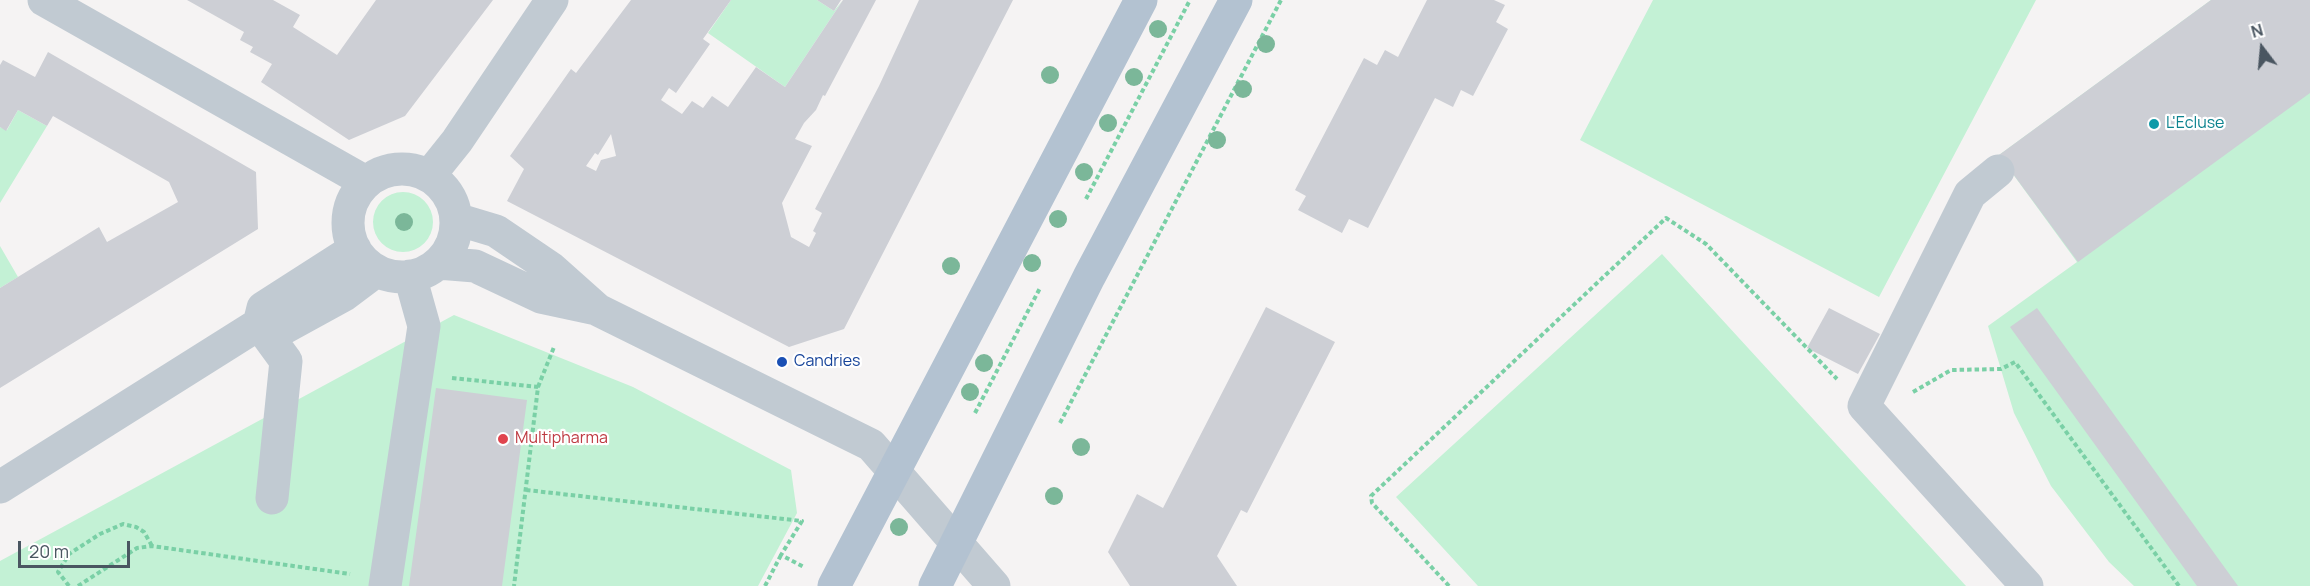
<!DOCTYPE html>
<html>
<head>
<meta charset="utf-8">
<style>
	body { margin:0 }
	#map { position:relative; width:2310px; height:586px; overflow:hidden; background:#f5f3f3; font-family:Manrope,sans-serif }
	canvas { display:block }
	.north { position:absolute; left:2232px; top:18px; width:60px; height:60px; -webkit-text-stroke:4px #fff; paint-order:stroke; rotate:344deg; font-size:16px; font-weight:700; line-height:24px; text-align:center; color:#4a5661 }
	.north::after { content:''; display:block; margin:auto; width:21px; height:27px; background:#4a5661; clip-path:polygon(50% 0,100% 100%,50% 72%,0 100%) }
	.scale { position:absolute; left:18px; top:541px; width:112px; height:27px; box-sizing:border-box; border:3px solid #4a5661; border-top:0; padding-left:8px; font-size:18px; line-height:21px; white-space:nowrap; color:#4a5661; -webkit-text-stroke:4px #fff; paint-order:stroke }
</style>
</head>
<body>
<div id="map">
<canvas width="2310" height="586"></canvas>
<div class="north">N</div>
<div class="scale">20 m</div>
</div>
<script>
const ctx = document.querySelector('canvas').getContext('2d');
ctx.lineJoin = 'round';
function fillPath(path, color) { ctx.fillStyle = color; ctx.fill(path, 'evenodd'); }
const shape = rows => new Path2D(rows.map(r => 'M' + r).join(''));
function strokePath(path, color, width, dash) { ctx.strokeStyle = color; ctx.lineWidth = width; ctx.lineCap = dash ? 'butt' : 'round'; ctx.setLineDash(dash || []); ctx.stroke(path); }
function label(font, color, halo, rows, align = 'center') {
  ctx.font = font + ' Manrope,sans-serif'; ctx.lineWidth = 4.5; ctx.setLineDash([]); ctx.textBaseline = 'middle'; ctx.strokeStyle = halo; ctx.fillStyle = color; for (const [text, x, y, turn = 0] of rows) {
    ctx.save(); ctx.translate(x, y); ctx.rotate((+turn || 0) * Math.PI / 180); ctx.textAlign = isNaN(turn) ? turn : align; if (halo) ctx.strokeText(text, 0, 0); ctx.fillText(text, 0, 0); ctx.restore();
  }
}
const green = shape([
	[731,0,817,0,834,11,843,0,785,87,708,33],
	[1653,0,2036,0,1879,297,1580,140],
	[2211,0,2310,0,2310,586,2134,586,2109,562,2051,486,2014,413,1988,326,2077,262,1999,155],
	[18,110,47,126,0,203,0,127,7,130],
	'373 222a30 30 0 1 1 60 0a30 30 0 1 1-60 0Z',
	[0,246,18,277,0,288],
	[1662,254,1966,586,1478,586,1396,497],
	[454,315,633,387,791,470,797,513,758,586,0,586,0,561]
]);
const building = shape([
	[187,0,273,0,300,15,293,27,337,55,376,0,493,0,405,116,349,140,261,82,272,64,250,52,253,47,240,40,244,32],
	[631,0,731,0,703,39,710,44,676,93,669,88,661,100,682,114,692,101,703,108,712,96,728,107,756,67,785,87,843,0,876,0,825,96,823,95,816,110,804,123,795,139,812,146,782,203,791,237,809,247,816,233,813,231,822,213,815,209,879,86,919,0,1013,0,844,329,789,347,507,201,524,169,510,156,571,69,576,73],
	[611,134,616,156,601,160,596,171,586,166,595,153,598,155],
	[817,0,841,0,834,11],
	[1427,0,1494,0,1505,5,1496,22,1508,29,1473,96,1461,90,1453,107,1435,98,1368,228,1349,219,1342,233,1298,210,1306,196,1295,190,1364,58,1377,65,1385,50,1398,57],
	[2211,0,2310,0,2310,93,2078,262,1999,155],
	[48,52,256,172,258,229,0,388,0,288,99,227,107,242,178,202,169,182,53,116,47,126,18,110,6,131,0,127,0,65,3,60,35,77],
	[1266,307,1335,342,1247,513,1241,510,1217,556,1237,586,1130,586,1108,552,1137,494,1163,508],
	[1829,308,1880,334,1858,374,1807,348],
	[2037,308,2238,586,2197,586,2010,327],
	[436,388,527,400,502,586,409,586]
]);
const path = shape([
	[1086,199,1190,0],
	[452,378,538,387,514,586],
	[538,387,554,347],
	[1913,392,1951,370,2001,369,2015,362,2179,586],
	[975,413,1040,288],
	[1060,423,1281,0],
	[526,490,802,521,781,555,804,567],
	[69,586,58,572,69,554,100,534,123,524,136,527,144,532,152,546],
	[78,586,137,548,152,546,350,574],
	[765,586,781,555],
	[1449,586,1372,503,1371,496,1666,218,1706,244,1837,379]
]);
const minor = shape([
	[44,0,366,182],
	'348 223a54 54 0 1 1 108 0a54 54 0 1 1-108 0Z',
	[1998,171,1970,194,1864,406,2027,586],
	[429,176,457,141,552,0],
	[456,219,496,231,552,269,598,310,871,445,994,586],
	[438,263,475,266,541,297,597,309],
	[259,324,286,361,272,498],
	[259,324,282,329,344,295,376,271],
	[0,487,259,324,263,308,355,249],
	[385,586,424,326,410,276]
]);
const major = shape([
	[834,586,1141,0],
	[935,586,1089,277,1236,0]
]);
const trees = [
	[1158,29],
	[1266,44],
	[1050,75],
	[1134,77],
	[1243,89],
	[1108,123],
	[1217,140],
	[1084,172],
	[1058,219],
	[404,222],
	[1032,263],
	[951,266],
	[984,363],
	[970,392],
	[1081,447],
	[1054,496],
	[899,527]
];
const markers = [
	[2154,124,6,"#0f9aa8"],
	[782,362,6,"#1a4fb4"],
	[503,439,6,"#e0444e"]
];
const cultureNames = [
	["L'Ecluse",2166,124]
];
const transitNames = [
	["Candries",794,362]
];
const healthNames = [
	["Multipharma",515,439]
];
fillPath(green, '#c3f1d5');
fillPath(building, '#cdcfd5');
strokePath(path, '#7ad0a6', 4, [4.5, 3]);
strokePath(minor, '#c1cad2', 33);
strokePath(major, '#b3c2d1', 33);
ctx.fillStyle = '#7bb799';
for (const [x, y] of trees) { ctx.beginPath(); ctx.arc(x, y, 9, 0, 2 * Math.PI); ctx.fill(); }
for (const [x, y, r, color] of markers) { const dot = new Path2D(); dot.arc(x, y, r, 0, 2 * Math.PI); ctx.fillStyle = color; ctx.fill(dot); strokePath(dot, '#fff', 2); }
label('16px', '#0d838f', '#fff', cultureNames, 'left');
label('16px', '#164399', '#fff', transitNames, 'left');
label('16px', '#be3a42', '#fff', healthNames, 'left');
</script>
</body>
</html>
